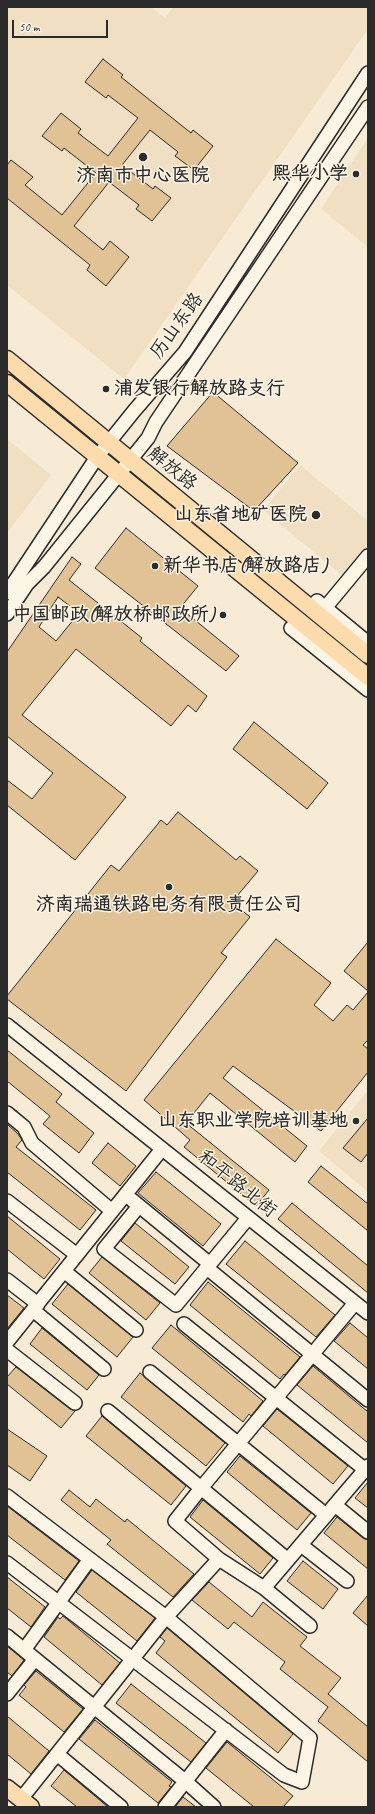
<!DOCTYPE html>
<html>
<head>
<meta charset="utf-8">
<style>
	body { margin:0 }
	#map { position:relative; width:375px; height:1814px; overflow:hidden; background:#f7ebd5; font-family:Caveat,sans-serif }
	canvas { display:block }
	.frame { position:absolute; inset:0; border:8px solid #2b2b2b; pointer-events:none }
	.scale { position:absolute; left:12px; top:20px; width:96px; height:18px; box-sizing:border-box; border:2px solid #2b2b2b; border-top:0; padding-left:5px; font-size:12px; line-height:14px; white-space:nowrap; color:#2b2b2b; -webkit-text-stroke:3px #fcf5e5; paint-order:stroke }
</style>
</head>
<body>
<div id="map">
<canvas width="375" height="1814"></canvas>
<div class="frame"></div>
<div class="scale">50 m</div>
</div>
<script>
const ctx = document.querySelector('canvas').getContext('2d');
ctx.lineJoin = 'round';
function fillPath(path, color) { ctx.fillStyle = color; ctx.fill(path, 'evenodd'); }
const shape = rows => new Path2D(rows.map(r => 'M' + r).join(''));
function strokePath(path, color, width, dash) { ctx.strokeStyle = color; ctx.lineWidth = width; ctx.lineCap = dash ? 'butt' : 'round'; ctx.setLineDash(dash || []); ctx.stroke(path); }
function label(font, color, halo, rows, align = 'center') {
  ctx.font = font + ' Caveat,"LXGW WenKai TC",sans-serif'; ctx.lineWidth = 3; ctx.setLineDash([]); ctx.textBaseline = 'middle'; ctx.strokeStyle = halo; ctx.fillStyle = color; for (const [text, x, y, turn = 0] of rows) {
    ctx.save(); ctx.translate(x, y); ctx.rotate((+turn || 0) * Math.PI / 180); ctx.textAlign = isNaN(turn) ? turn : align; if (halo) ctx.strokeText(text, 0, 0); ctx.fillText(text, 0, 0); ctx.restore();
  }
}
const built = shape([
	[7,7,151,7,165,18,173,7,368,7,368,29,124,379,7,285],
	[368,138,368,247,321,209],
	[7,439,51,475,7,533],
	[300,465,368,521,368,545,343,576,263,510],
	[368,1090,368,1192,319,1151]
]);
const building = shape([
	[103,59,123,75,121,77,191,133,193,130,213,146,194,170,175,156,178,152,150,130,122,165,153,189,155,186,171,198,152,221,136,209,139,205,109,182,74,226,103,250,110,241,129,257,106,286,87,270,90,265,7,198,7,165,11,160,33,177,25,185,62,215,96,173,64,148,62,151,42,136,61,113,81,129,78,133,108,156,138,118,108,95,106,98,85,82,103,59],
	[213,392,298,463,254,511,167,446,213,392],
	[126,528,198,586,180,608,239,656,226,671,95,568,126,528],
	[72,557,81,564,69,580,142,638,140,641,207,696,196,712,188,705,171,726,76,649,22,715,126,797,75,860,7,805,7,780,32,799,53,773,7,736,7,652,72,557],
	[58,597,79,613,56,641,39,627,58,597],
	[254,722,328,783,307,809,233,749,254,722],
	[178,812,236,860,240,856,258,871,232,902,250,917,221,953,227,957,126,1091,7,999,7,996,111,865,119,871,161,820,167,825,178,812],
	[276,939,331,983,314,1005,333,1021,347,1005,353,1010,368,992,368,1040,363,1045,368,1049,368,1072,321,1131,233,1066,223,1078,307,1146,295,1162,210,1093,186,1123,269,1190,256,1206,184,1147,190,1140,144,1100,276,939],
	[368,942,368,991,344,971,368,942],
	[7,1050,62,1094,56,1102,94,1133,79,1153,43,1124,50,1116,7,1081,7,1050],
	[368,1118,368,1153,361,1162,343,1148,368,1118],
	[7,1124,18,1134,22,1140,16,1147,96,1210,80,1230,7,1172,7,1124],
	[108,1143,136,1166,120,1186,92,1163,108,1143],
	[321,1166,368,1204,368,1231,308,1182,321,1166],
	[156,1172,221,1224,203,1246,138,1193,156,1172],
	[292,1203,368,1266,368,1293,278,1219,292,1203],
	[7,1216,60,1259,44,1279,7,1249,7,1216],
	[135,1223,189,1267,175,1284,121,1241,135,1223],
	[245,1241,335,1315,316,1337,226,1264,245,1241],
	[102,1257,160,1303,146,1320,89,1273,102,1257],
	[208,1282,300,1357,285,1375,284,1374,280,1379,190,1305,208,1282],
	[68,1284,133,1337,117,1357,52,1304,68,1284],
	[7,1295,24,1308,7,1329,7,1295],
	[350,1323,368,1338,368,1369,334,1341,350,1323],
	[171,1325,263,1401,251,1416,249,1414,243,1422,152,1348,171,1325],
	[42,1328,99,1375,87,1390,30,1344,42,1328],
	[313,1366,368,1412,368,1443,297,1385,313,1366],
	[16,1367,70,1409,75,1411,61,1428,7,1384,7,1377,16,1367],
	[140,1373,225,1443,206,1466,121,1397,140,1373],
	[277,1409,348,1466,333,1484,263,1426,277,1409],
	[102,1416,186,1486,171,1505,86,1436,102,1416],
	[7,1429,47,1456,30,1481,7,1465,7,1429],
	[240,1456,311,1513,297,1530,227,1472,240,1456],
	[368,1482,368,1508,355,1498,368,1482],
	[69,1490,90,1507,96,1499,125,1522,127,1519,194,1574,173,1597,107,1544,111,1540,61,1500,69,1490],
	[203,1500,273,1558,260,1574,190,1517,203,1500],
	[7,1506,79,1561,65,1580,7,1535,7,1506],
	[337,1517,363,1538,368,1540,368,1569,324,1533,337,1517],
	[303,1561,338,1589,323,1609,287,1581,303,1561],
	[92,1570,155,1618,137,1641,76,1592,92,1570],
	[7,1577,45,1607,31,1627,7,1608,7,1577],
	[209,1582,252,1617,263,1602,307,1637,300,1646,341,1678,328,1694,368,1727,368,1762,318,1721,328,1707,280,1669,285,1662,234,1622,228,1629,192,1600,209,1582],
	[368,1595,368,1626,353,1613,368,1595],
	[63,1616,120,1663,102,1685,44,1637,58,1617,60,1619,63,1616],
	[167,1628,293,1734,278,1753,156,1653,165,1641,160,1637,167,1628],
	[7,1646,24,1660,12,1676,7,1672,7,1646],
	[36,1671,83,1709,64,1732,19,1695,26,1687,24,1685,36,1671],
	[131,1684,206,1743,191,1762,116,1703,131,1684],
	[7,1716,49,1751,31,1774,7,1754,7,1716],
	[95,1720,172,1782,169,1786,171,1787,158,1803,79,1739,95,1720],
	[227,1742,293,1796,283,1807,254,1807,206,1768,227,1742],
	[64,1770,108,1807,77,1807,51,1786,64,1770],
	[183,1797,196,1807,175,1807,183,1797]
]);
const minor = shape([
	[7,593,97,457,134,411,185,352,368,73],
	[317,601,368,643],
	[325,608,368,556],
	[7,614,27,584,44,567,148,438,156,422,368,107],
	[291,628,368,690],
	[7,1025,368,1313],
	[7,1113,24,1127,32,1143,112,1211],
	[132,1200,210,1264],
	[7,1201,77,1255],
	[139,1206,104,1249,176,1305,248,1218],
	[207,1268,368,1400],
	[64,1271,136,1330],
	[7,1280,38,1304],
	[33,1310,104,1369],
	[184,1324,368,1472],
	[7,1342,162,1149],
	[7,1350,75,1403],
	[150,1372,326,1515],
	[108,1411,288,1560],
	[7,1496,166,1617,310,1738,302,1782,284,1775,7,1563],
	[335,1505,368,1532],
	[301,1545,347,1581],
	[219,1559,264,1588,368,1466],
	[264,1588,310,1626],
	[7,1636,185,1781,214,1807],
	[7,1694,35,1659,24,1650,90,1559],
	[57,1754,121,1807],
	[21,1799,166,1617,219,1559,175,1521,202,1487,355,1303],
	[165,1807,226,1730]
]);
const major = shape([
	[7,359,368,655],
	[7,383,368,677],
	[7,1788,31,1807]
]);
const markers = [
	[143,157,5,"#2b2b2b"],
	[356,174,4,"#2b2b2b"],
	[106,389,4,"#2b2b2b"],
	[316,515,5,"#2b2b2b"],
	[155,566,4,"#2b2b2b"],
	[223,615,4,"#2b2b2b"],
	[169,887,4,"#2b2b2b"],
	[356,1121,4,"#2b2b2b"]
];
const poiNames = [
	["熙华小学",348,174],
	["济南市中心医院",143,176,"center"],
	["浦发银行解放路支行",114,389,"left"],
	["山东省地矿医院",307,515],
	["新华书店(解放路店)",163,566,"left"],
	["中国邮政(解放桥邮政所)",215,615],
	["济南瑞通铁路电务有限责任公司",169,905,"center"],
	["山东职业学院培训基地",348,1121]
];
const streetNames = [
	["历山东路",177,326,-54],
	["解放路",172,469,39],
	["和平路北街",237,1184,39]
];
fillPath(built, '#f0dfc2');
fillPath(building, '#e1c294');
strokePath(building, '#2b2b2b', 1);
strokePath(minor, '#2b2b2b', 16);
strokePath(major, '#2b2b2b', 19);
strokePath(minor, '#fcf5e5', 13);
strokePath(major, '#fcdcac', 16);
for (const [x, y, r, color] of markers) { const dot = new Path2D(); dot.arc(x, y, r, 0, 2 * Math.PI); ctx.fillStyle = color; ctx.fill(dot); strokePath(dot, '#fcf5e5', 1.5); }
label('bold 19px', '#2b2b2b', '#fcf5e5', poiNames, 'right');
label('19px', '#2b2b2b', '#fcf5e5', streetNames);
</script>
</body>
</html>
